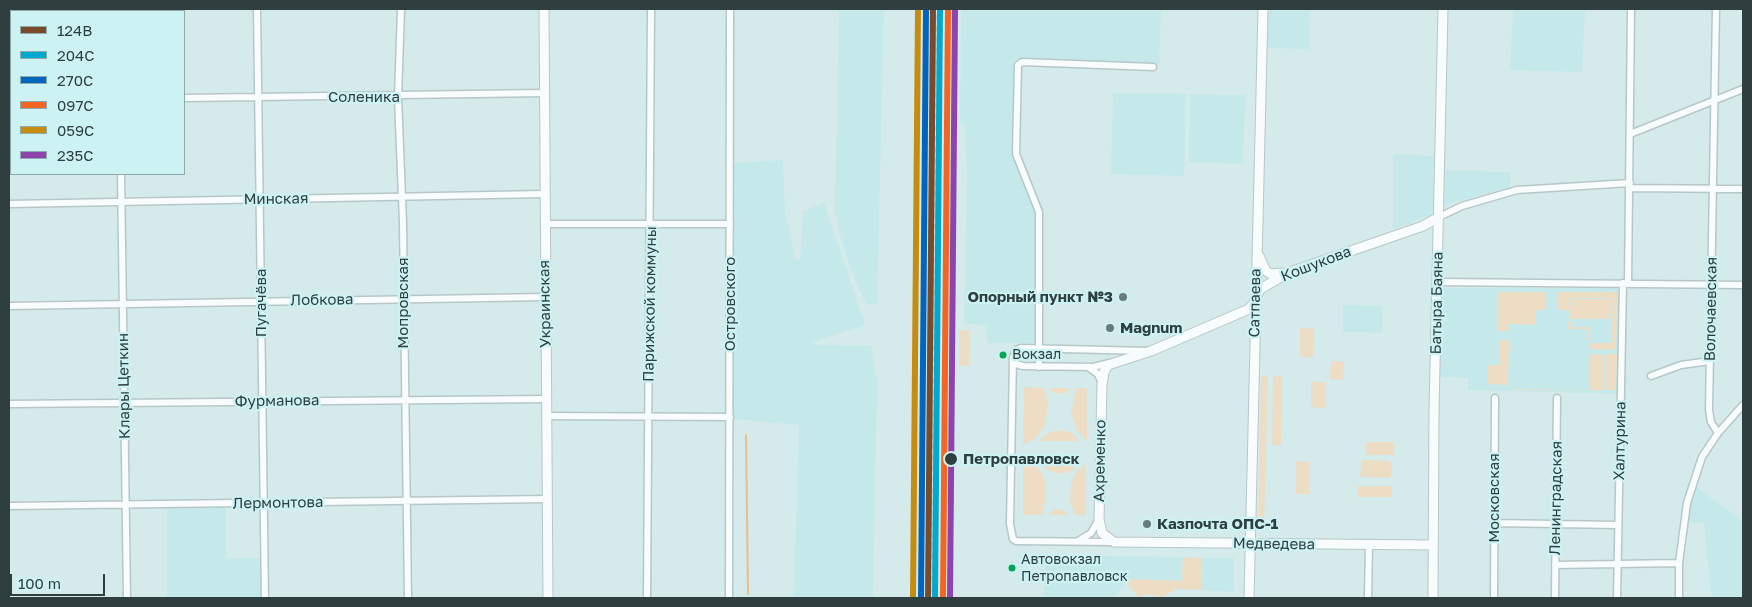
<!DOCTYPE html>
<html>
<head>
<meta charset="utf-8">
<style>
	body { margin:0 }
	#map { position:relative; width:1752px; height:607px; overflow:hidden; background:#d5eaeb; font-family:"Golos Text",sans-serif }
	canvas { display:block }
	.frame { position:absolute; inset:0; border:10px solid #2f3e3f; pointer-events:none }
	.legend { position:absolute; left:10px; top:10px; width:175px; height:165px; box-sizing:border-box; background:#ccf2f4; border:1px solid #8daaac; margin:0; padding:6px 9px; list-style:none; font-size:15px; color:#2f3e3f }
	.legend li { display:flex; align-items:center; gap:10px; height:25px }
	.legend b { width:25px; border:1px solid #8daaac }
	.scale { position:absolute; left:10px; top:574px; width:95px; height:22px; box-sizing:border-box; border:2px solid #2f3e3f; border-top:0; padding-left:6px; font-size:15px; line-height:18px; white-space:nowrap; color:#2f3e3f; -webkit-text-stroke:4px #ccf2f4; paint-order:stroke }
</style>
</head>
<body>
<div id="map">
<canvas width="1752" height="607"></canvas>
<div class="frame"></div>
<ul class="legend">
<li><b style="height:6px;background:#7a4b2a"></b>124В</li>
<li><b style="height:6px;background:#00a9ce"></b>204С</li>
<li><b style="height:6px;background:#0065bd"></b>270С</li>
<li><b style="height:6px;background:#f26522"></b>097С</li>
<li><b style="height:6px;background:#c58c10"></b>059С</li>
<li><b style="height:6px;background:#8e44ad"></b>235С</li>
</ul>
<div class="scale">100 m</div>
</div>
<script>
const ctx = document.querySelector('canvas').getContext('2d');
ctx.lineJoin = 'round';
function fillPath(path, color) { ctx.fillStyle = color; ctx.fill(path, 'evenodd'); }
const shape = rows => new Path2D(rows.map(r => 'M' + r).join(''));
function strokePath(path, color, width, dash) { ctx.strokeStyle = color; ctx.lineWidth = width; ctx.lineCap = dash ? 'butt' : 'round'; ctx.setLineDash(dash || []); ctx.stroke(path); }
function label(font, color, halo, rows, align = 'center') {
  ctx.font = font + ' "Golos Text",sans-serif'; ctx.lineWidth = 4.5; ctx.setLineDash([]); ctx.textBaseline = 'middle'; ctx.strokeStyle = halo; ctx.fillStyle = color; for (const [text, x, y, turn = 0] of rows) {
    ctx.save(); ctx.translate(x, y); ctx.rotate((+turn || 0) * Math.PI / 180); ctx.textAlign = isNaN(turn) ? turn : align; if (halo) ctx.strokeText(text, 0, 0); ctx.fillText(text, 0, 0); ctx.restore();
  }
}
const built = shape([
	[839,9,884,9,877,304,866,304,851,270,839,232,835,212],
	[961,9,1161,9,1159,65,1014,60,1012,154,1036,214,1035,343,987,343,987,325,964,324,967,173,964,124,960,123],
	[1267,9,1310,10,1309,49,1267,48],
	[1513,9,1585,9,1582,72,1510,70],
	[1113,93,1186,94,1184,176,1111,174],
	[1190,94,1245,95,1243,164,1189,162],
	[1393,154,1434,156,1433,215,1393,229],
	[783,160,785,213,796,260,800,259,803,211,824,203,865,325,813,342,814,345,871,346,877,381,873,598,794,598,799,425,733,419,734,163],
	[1445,170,1510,172,1510,187,1445,205],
	[1442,288,1619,288,1618,394,1468,390,1468,378,1440,377],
	[1343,305,1382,306,1382,333,1343,332],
	[1695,486,1743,521,1743,598,1713,598,1711,594,1704,523,1687,522],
	[197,504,226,504,226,558,264,558,265,598,167,598,167,509,193,508],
	[1046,555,1183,557,1182,581,1130,579,1112,598,1044,598],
	[1202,558,1234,558,1234,592,1201,590]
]);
const green = shape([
	[1498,292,1546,292,1546,310,1535,310,1535,325,1507,324,1507,331,1497,331],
	[1557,292,1617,292,1616,350,1590,349,1590,343,1611,343,1612,298,1570,298,1570,310,1557,310],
	[1571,299,1611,299,1610,319,1570,319,1572,327,1590,327,1589,340,1587,340,1587,329,1570,329,1568,326],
	[1300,328,1314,329,1313,357,1300,357],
	[960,330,970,330,969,366,959,366],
	[1499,340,1509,340,1508,385,1488,384,1488,365,1499,365],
	[1590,354,1604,355,1604,390,1590,390],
	[1606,354,1617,354,1616,390,1606,390],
	[1331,361,1344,362,1343,380,1330,379],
	[1261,376,1268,376,1264,525,1258,525],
	[1273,376,1282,376,1281,445,1272,445],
	[1311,382,1326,382,1325,408,1311,407],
	[1024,387,1044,388,1048,404,1045,425,1036,438,1023,445],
	[1049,388,1070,388,1067,392,1061,394,1052,392],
	[1076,388,1087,388,1087,441,1077,431,1071,413],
	[1513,389,1616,391,1513,390],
	[1062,430,1072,433,1079,441,1039,441,1050,432],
	[1366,442,1394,442,1394,455,1366,455],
	[1023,458,1037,466,1045,480,1046,495,1042,515,1023,515],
	[1362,460,1389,461,1392,464,1391,476,1388,478,1362,477,1360,475],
	[1296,461,1310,462,1310,494,1296,494],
	[1040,463,1078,463,1073,470,1060,474,1047,470],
	[1086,463,1086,515,1075,515,1070,501,1071,483,1077,471],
	[1358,486,1392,486,1392,497,1358,497],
	[1061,509,1068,515,1048,515,1053,510],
	[1183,557,1202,558,1201,590,1176,589,1161,598,1146,594,1140,598,1126,583,1130,579,1182,581]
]);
const stream = shape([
	[746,435,748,594]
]);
const street = shape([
	[119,9,119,11],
	[257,9,265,598],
	[401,9,398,97,403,223,408,598],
	[184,98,544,93],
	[9,100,11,100],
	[1630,134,1743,89],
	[121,174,127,598],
	[1630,188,1743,189],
	[9,204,544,194],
	[1439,217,1462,206,1517,190,1630,183],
	[544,224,730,224],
	[1437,282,1743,285],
	[1628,283,1631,9],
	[9,306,545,297],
	[1013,357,1010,524,1013,539,1016,541,1114,542],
	[1110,363,1093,367,1023,366,1016,364,1013,357,1016,350,1021,348,1147,351],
	[1039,367,1039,212,1016,154,1018,65,1022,62,1153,67],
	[1088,367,1098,374,1102,384],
	[1651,376,1681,365,1710,361],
	[9,404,546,399],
	[546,416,730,417],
	[1718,433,1743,405],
	[9,506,547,499],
	[1494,523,1618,525],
	[1078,541,1091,533,1099,519],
	[1555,565,1679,563],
	[647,598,651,9],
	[729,598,730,9],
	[1368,598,1369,544],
	[1494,598,1495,398],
	[1555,598,1557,398],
	[1617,598,1623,283],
	[1679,598,1679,563,1687,503,1702,457,1718,433,1711,422,1709,410,1716,9]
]);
const secondary = shape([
	[544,9,548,598],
	[1259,256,1266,271,1271,274,1283,273],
	[1433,545,1114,542,1102,533,1099,519,1102,385,1104,372,1108,365,1151,351,1249,309,1254,303,1260,289,1290,272,1423,226,1439,217],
	[1249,598,1263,9],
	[1433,598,1434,411,1443,9]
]);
const rail = shape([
	[932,598,937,9]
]);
const rail1 = shape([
	[928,598,933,9]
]);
const rail2 = shape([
	[935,598,940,9]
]);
const rail3 = shape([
	[921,598,926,9]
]);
const rail4 = shape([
	[943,598,948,9]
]);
const rail5 = shape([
	[913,598,918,9]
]);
const rail6 = shape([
	[950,598,955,9]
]);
const markers = [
	[1123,297,5,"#697a7b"],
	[1110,328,5,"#697a7b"],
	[1003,355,4.5,"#00a651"],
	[951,459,7,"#2f3e3f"],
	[1147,524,5,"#697a7b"],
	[1012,568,4.5,"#00a651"]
];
const busNames = [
	["Вокзал",1012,355],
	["Автовокзал",1021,560],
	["Петропавловск",1021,577]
];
const streetNames = [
	["Соленика",364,97],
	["Минская",276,199,-1],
	["Кошукова",1316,264,-21],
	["Лобкова",322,300,-1],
	["Пугачёва",261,303,-90],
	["Мопровская",403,303,-90],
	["Сатпаева",1255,303,-89],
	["Батыра Баяна",1437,303,-89],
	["Украинская",545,304,-91],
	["Парижской коммуны",650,304,-89],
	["Островского",730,304,-90],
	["Волочаевская",1711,309,-89],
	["Клары Цеткин",124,386,-91],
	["Фурманова",277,401,-1],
	["Халтурина",1620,441,-89],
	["Ахременко",1100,461,-89],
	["Московская",1494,498,-90],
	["Ленинградская",1556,498,-89],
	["Лермонтова",278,503,-1],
	["Медведева",1274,544,1]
];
const poiNames = [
	["Опорный пункт №3",1113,297,"right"],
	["Magnum",1120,328],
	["Казпочта ОПС-1",1157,524]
];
const stopNames = [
	["Петропавловск",963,459]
];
fillPath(built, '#c5e9eb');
fillPath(green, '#ecddc4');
strokePath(stream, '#e7bf8a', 2);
strokePath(street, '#b7c7c8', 9);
strokePath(secondary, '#b7c7c8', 11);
strokePath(street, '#f9fcfc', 6);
strokePath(secondary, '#f9fcfc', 9);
strokePath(rail, '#ccd1d2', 4);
strokePath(rail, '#ccf2f4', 2, [5.5]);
strokePath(rail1, '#7a4b2a', 6);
strokePath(rail2, '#00a9ce', 6);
strokePath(rail3, '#0065bd', 6);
strokePath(rail4, '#f26522', 6);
strokePath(rail5, '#c58c10', 6);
strokePath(rail6, '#8e44ad', 6);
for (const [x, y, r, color] of markers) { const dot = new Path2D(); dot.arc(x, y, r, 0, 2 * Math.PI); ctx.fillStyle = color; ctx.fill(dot); strokePath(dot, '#ccf2f4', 2); }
label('14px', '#2f3e3f', '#ccf2f4', busNames, 'left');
label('15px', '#2f3e3f', '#ccf2f4', streetNames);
label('bold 15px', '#2f3e3f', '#ccf2f4', poiNames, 'left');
label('bold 15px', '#2f3e3f', '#ccf2f4', stopNames, 'left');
</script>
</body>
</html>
